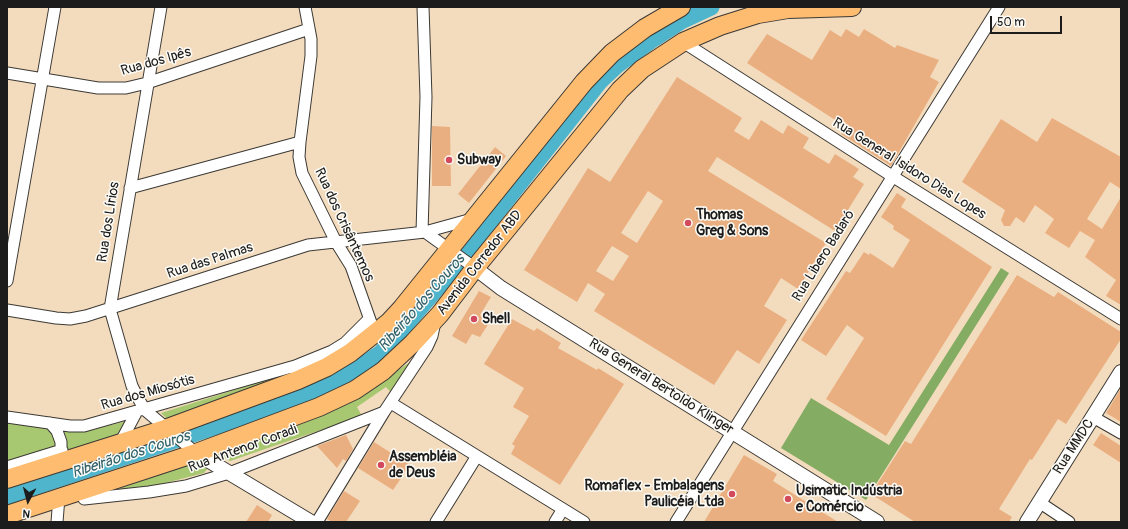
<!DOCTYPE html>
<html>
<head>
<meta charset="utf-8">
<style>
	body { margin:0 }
	#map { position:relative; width:1128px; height:529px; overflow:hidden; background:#f3dcbe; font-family:Pangolin,sans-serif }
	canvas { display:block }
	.frame { position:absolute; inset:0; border:8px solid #1c1c1c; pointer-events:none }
	.north { position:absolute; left:8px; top:481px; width:40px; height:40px; -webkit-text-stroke:3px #fdfcf7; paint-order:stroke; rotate:187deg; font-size:11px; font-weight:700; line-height:16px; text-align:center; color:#1c1c1c }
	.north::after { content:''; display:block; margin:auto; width:14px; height:18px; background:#1c1c1c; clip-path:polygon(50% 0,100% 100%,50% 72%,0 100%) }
	.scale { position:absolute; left:990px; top:16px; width:72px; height:18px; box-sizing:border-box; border:2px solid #1c1c1c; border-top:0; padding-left:5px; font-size:12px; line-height:14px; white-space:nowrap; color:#1c1c1c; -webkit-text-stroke:3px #fdfcf7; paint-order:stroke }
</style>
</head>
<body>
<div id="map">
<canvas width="1128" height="529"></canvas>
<div class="frame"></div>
<div class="north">N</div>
<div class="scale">50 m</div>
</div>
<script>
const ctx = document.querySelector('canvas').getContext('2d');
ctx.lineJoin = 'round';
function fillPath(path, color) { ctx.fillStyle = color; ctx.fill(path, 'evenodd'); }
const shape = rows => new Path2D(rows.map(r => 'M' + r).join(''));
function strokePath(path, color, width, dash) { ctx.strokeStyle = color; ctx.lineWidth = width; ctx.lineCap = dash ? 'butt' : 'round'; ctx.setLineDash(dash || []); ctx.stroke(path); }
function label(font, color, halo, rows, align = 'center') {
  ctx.font = font + ' Pangolin,sans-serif'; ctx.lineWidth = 3; ctx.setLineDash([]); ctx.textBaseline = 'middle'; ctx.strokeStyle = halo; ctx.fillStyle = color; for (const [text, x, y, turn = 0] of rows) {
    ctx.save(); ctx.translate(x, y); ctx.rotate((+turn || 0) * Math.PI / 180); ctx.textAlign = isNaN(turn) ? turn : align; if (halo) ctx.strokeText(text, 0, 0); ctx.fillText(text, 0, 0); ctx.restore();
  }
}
const green = shape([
	[410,362,392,394,386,387,357,407,362,416,230,461,218,455,350,403],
	[279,376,282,377,171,423,161,413],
	[7,419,49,425,59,448,7,464],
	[127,421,120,435,62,452,56,428,65,431,84,432],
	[198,461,208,468,204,473,154,486,102,495]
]);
const forest = shape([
	[1001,268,1009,273,866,500,781,448,811,398,889,445]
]);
const river = shape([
	[7,496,286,403,317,391,366,363,381,353,437,288,600,81,616,66,653,39,681,21,711,7]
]);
const building = shape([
	[846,29,859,37,864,29,895,48,897,45,939,60,930,77,939,82,891,166,841,134,846,127,747,63,767,34,812,60,830,30,841,37],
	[677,77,742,118,734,131,749,140,761,120,783,134,788,125,809,138,803,148,829,164,835,154,859,169,853,177,864,184,835,231,717,157,708,171,826,243,798,289,781,278,764,306,787,320,759,364,737,350,714,385,594,311,605,294,588,283,577,302,524,270,588,168,610,182],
	[648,191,663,201,637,243,621,233],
	[612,246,629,256,613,281,596,271],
	[1052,118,1121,157,1121,189,1110,182,1087,219,1102,229,1121,197,1121,305,1106,296,1116,280,1085,257,1095,240,1080,231,1069,248,1045,233,1054,219,1035,205,1024,223,1016,217,1010,226,1004,226,1001,220,1005,210,962,182,1001,119,1037,142],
	[432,126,450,127,451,186,432,186],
	[495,147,506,156,469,203,458,194],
	[897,193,906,199,901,207,992,267,886,436,826,399,864,338,847,325,826,356,801,340,846,271,850,273,864,252,869,255,870,253,893,268,910,240,893,229,894,226,881,217],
	[1017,275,1054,297,1058,292,1121,332,1121,339,1066,424,1058,419,1032,460,1030,459,999,509,1012,517,1009,522,915,522,871,494,905,441,911,444],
	[479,291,491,297,480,315,489,323,480,337,472,334,466,344,452,336],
	[512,319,534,331,537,328,561,343,558,348,597,370,598,368,624,384,560,485,511,454,515,446,512,444,529,416,513,407,524,388,484,364],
	[1121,388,1121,422,1106,413],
	[1101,433,1121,446,1121,463,1093,445],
	[346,435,353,449,346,461,343,459,337,468,317,446],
	[374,442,410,465,393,490,358,468],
	[744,455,777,474,773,481,838,522,704,522],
	[344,491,360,501,346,522,332,522,327,519],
	[257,505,272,515,268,522,246,522]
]);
const minor = shape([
	[161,7,110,309,132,386,138,398,145,410,196,453],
	[305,7,311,39,311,56,300,142,299,157,302,173,336,242,351,266,375,334],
	[683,42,892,176,1121,319],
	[7,73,98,88,126,88,147,83,309,29],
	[130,188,300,142],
	[422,232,426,97,423,7],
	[425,232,475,268],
	[7,281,55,7],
	[7,310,56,318,70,319,86,316,308,245,425,232,472,219],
	[295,366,332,351,345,343,369,319],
	[391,403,584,522],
	[7,417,70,426,84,426,295,366,298,380],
	[1093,417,1121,433],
	[50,423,57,431,61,442,61,457],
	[120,443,136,413],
	[7,467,62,450],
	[84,499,149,492,186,486,229,473,384,412],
	[1039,502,1069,522],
	[57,522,59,497],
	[317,522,384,412,427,347,432,336,435,322],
	[436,522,477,456],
	[555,522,563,509],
	[676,522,999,7]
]);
const tertiary = shape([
	[475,268,501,288,877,522],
	[196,453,311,522],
	[1027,522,1121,372]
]);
const trunk = shape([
	[7,479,165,429,298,380,327,367,350,353,389,322,402,308,584,82,612,53,645,28,681,7],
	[7,515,196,453,319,407,355,390,383,371,413,343,440,314,475,268,620,90,642,69,683,42,720,26,758,14,788,9,852,7]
]);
const markers = [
	[449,160,4,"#d1495b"],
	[688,223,4,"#d1495b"],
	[474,319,4,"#d1495b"],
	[381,465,4,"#d1495b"],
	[732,494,4,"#d1495b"],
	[788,499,4,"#d1495b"]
];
const streetNames = [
	["Rua dos Ipês",156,62,-16],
	["Rua General Isidoro Dias Lopes",909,169,32],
	["Rua dos Lírios",109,222,-81],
	["Rua dos Crisântemos",344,225,65],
	["Rua Libero Badaró",824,256,-58],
	["Rua das Palmas",210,261,-18],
	["Avenida Corredor ABD",480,263,-52],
	["Rua General Bertoldo Klinger",661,387,32],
	["Rua dos Miosótis",148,393,-16],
	["Rua MMDC",1074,447,-57],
	["Rua Antenor Coradi",243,449,-20]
];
const poiNames = [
	["Subway",457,160],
	["Thomas",696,215],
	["Greg & Sons",696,231],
	["Shell",482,319],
	["Assembléia",389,457],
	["de Deus",389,473],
	["Romaflex - Embalagens",724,486,"right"],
	["Paulicéia Ltda",724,502,"right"],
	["Usimatic Indústria",796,491],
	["e Comércio",796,507]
];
const waterNames = [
	["Ribeirão dos Couros",422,303,-49],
	["Ribeirão dos Couros",131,455,-18]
];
fillPath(green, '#a7c871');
fillPath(forest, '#85ac63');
strokePath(river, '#4eb5cc', 17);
fillPath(building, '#eaaf80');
strokePath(minor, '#3c3934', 13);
strokePath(tertiary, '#3c3934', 16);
strokePath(trunk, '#3c3934', 20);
strokePath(minor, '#fff', 11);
strokePath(tertiary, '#fff', 14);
strokePath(trunk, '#febc70', 18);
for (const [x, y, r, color] of markers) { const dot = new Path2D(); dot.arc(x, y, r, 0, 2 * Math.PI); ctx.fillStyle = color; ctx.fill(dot); strokePath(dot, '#fdfcf7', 1.5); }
label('14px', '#1c1c1c', '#fdfcf7', streetNames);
label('bold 14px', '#1c1c1c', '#fdfcf7', poiNames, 'left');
label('italic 15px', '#32616b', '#fdfcf7', waterNames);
</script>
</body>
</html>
